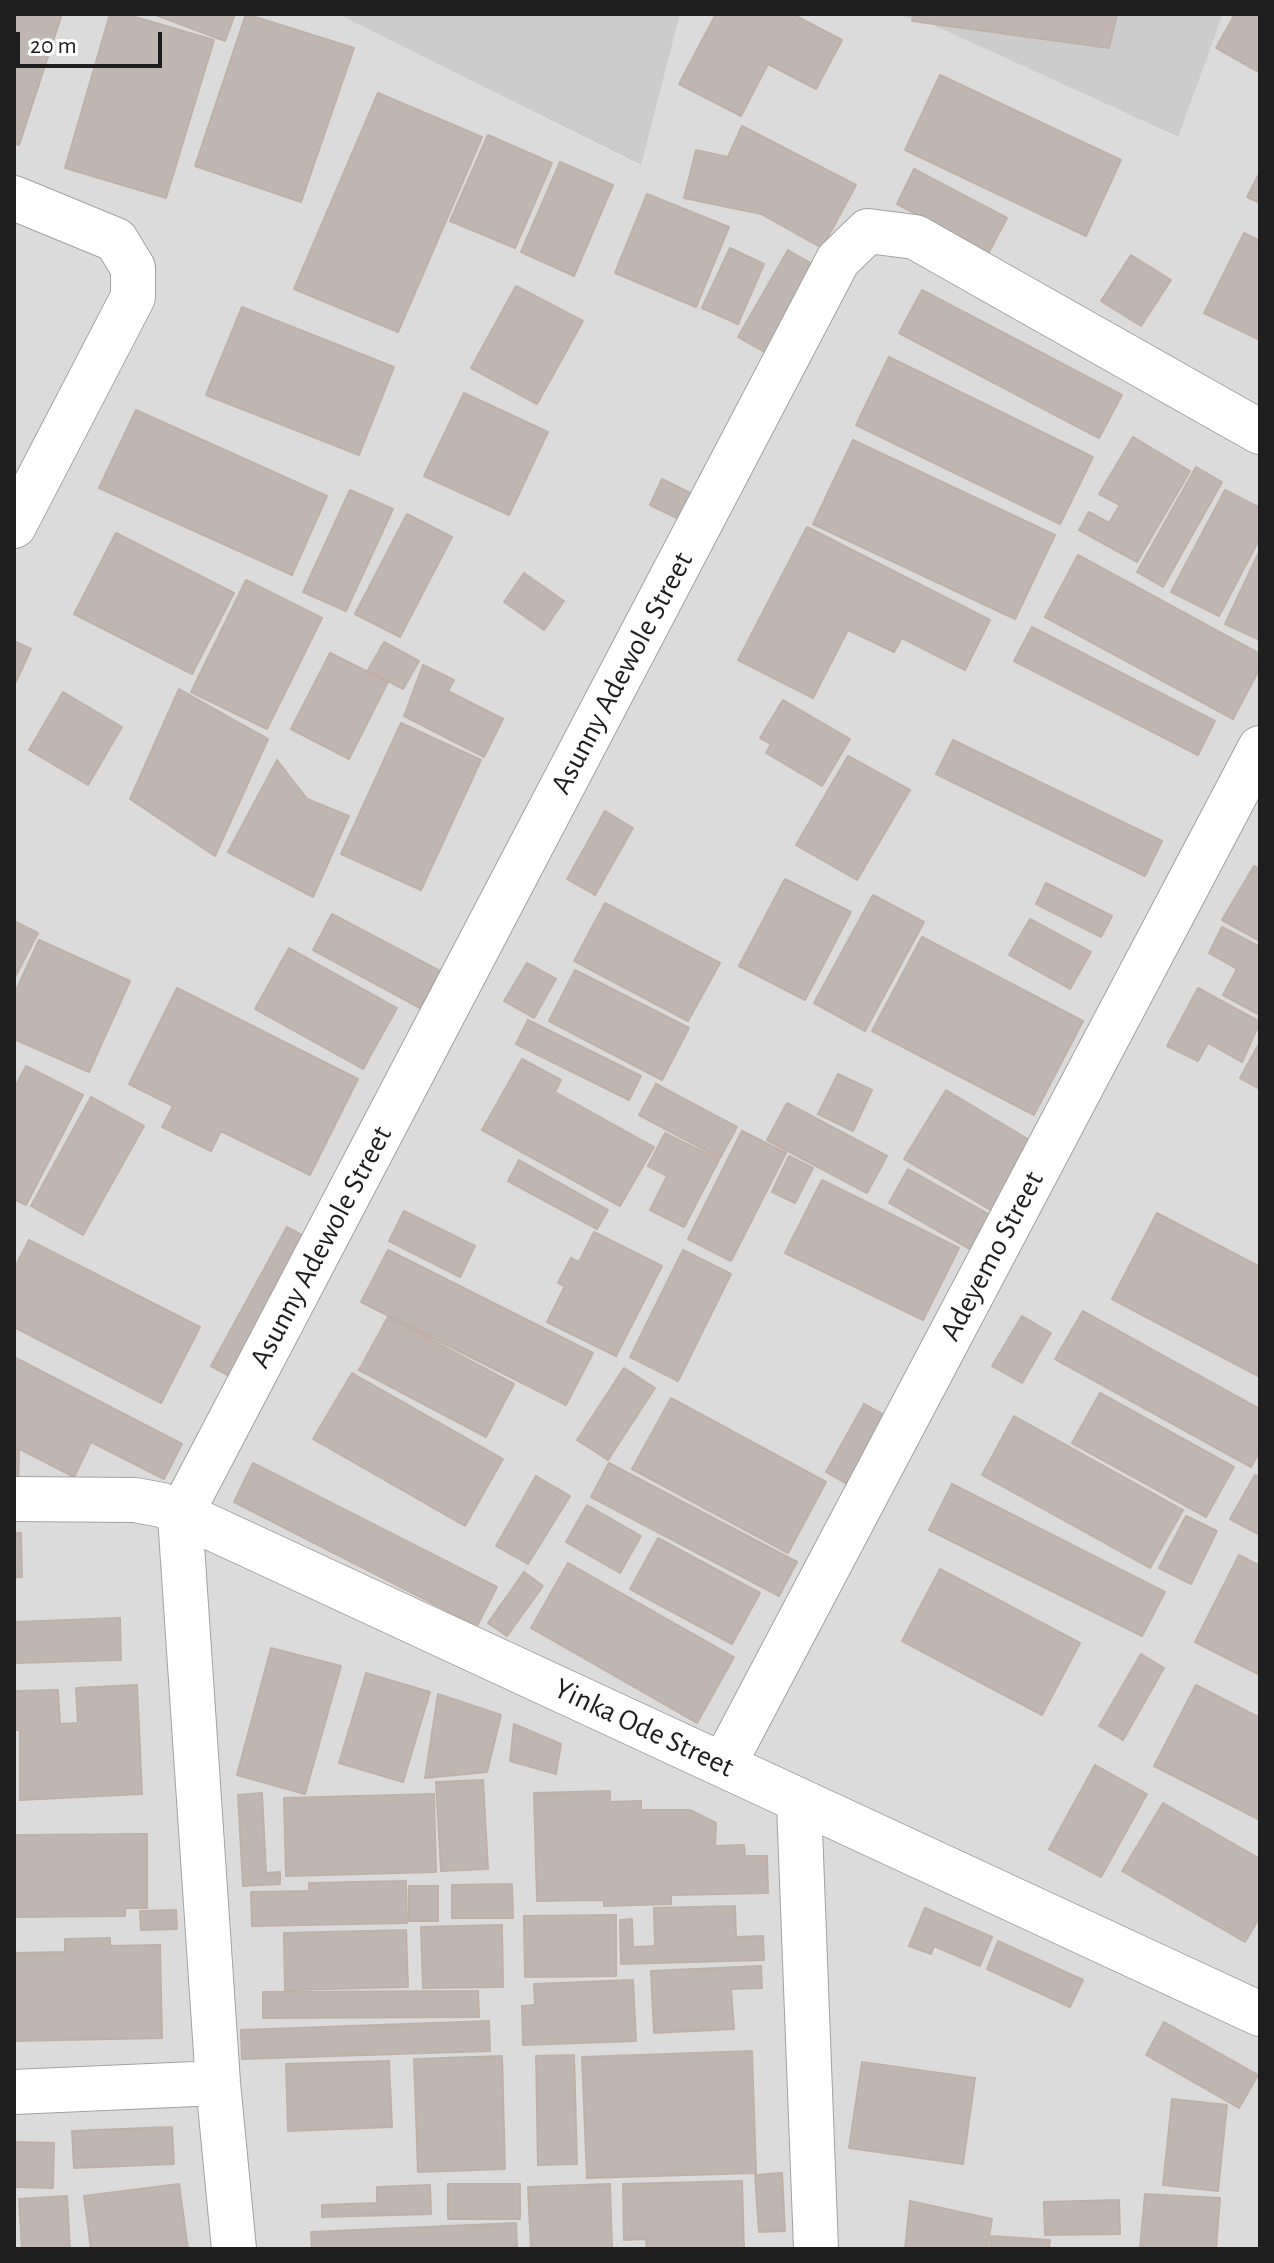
<!DOCTYPE html>
<html>
<head>
<meta charset="utf-8">
<style>
	body { margin:0 }
	#map { position:relative; width:1274px; height:2263px; overflow:hidden; background:#eeebe5; font-family:"Alegreya Sans",sans-serif }
	canvas { display:block }
	.frame { position:absolute; inset:0; border:16px solid #1e1e1e; pointer-events:none }
	.scale { position:absolute; left:16px; top:32px; width:146px; height:36px; box-sizing:border-box; border:4px solid #1e1e1e; border-top:0; padding-left:10px; font-size:24px; line-height:28px; white-space:nowrap; color:#1e1e1e; -webkit-text-stroke:6px #fff; paint-order:stroke }
</style>
</head>
<body>
<div id="map">
<canvas width="1274" height="2263"></canvas>
<div class="frame"></div>
<div class="scale">20 m</div>
</div>
<script>
const ctx = document.querySelector('canvas').getContext('2d');
ctx.lineJoin = 'round';
function fillPath(path, color) { ctx.fillStyle = color; ctx.fill(path, 'evenodd'); }
const shape = rows => new Path2D(rows.map(r => 'M' + r).join(''));
function strokePath(path, color, width, dash) { ctx.strokeStyle = color; ctx.lineWidth = width; ctx.lineCap = dash ? 'butt' : 'round'; ctx.setLineDash(dash || []); ctx.stroke(path); }
function label(font, color, halo, rows, align = 'center') {
  ctx.font = font + ' "Alegreya Sans",sans-serif'; ctx.lineWidth = 6; ctx.setLineDash([]); ctx.textBaseline = 'middle'; ctx.strokeStyle = halo; ctx.fillStyle = color; for (const [text, x, y, turn = 0] of rows) {
    ctx.save(); ctx.translate(x, y); ctx.rotate((+turn || 0) * Math.PI / 180); ctx.textAlign = isNaN(turn) ? turn : align; if (halo) ctx.strokeText(text, 0, 0); ctx.fillText(text, 0, 0); ctx.restore();
  }
}
const residential = shape([
	[14,14,337,14,640,165,680,14,894,14,935,26,1177,137,1223,14,1260,14,1260,2249,14,2249]
]);
const religious = shape([
	[337,14,680,14,641,165],
	[894,14,1223,14,1178,137,935,26]
]);
const building = shape([
	[14,14,62,14,19,145,14,143,14,14],
	[110,14,125,14,214,40,166,198,65,168,110,14],
	[153,14,235,14,225,41,153,14],
	[246,14,354,48,301,202,195,166,246,14],
	[716,14,792,14,842,40,816,89,768,64,741,116,679,84,716,14],
	[913,14,1117,14,1109,48,912,21,913,14],
	[1235,14,1260,14,1260,73,1216,48,1235,14],
	[940,75,1121,160,1086,236,905,150,940,75],
	[378,93,482,137,398,332,294,289,378,93],
	[742,126,856,185,822,248,761,214,684,198,696,150,728,157,742,126],
	[488,135,552,163,515,248,450,221,488,135],
	[560,162,613,185,574,276,521,252,560,162],
	[914,169,1007,218,989,252,897,204,914,169],
	[1260,172,1260,203,1247,197,1260,172],
	[647,194,729,227,696,307,615,273,647,194],
	[1244,233,1260,241,1260,340,1204,313,1244,233],
	[730,248,764,264,738,324,702,308,730,248],
	[788,250,819,268,768,354,738,337,788,250],
	[1131,255,1171,280,1141,326,1101,301,1131,255],
	[516,286,583,321,537,404,471,368,516,286],
	[922,290,1122,395,1099,438,899,333,922,290],
	[242,307,394,367,359,455,206,395,242,307],
	[889,357,1093,457,1060,524,856,425,889,357],
	[464,393,548,432,509,515,424,476,464,393],
	[136,410,327,496,292,575,99,488,136,410],
	[1133,437,1190,471,1137,562,1079,530,1089,512,1109,523,1120,505,1099,494,1133,437],
	[853,440,1055,535,1015,619,813,524,853,440],
	[1196,467,1222,482,1163,587,1137,572,1196,467],
	[662,479,696,496,683,521,650,505,662,479],
	[350,490,393,509,346,611,303,592,350,490],
	[1225,490,1260,508,1260,538,1219,616,1171,592,1225,490],
	[407,514,452,537,400,637,355,614,407,514],
	[807,527,990,620,965,670,902,638,894,652,848,630,813,698,738,660,807,527],
	[116,533,234,593,192,674,74,614,116,533],
	[1260,550,1260,640,1225,624,1260,550],
	[1078,555,1260,654,1260,668,1233,719,1045,617,1078,555],
	[524,573,564,601,544,630,504,602,524,573],
	[246,580,322,618,267,729,191,692,246,580],
	[1032,627,1215,721,1198,755,1014,661,1032,627],
	[14,641,31,649,14,686,14,641],
	[384,642,419,661,403,689,368,670,384,642],
	[330,653,388,682,349,759,291,729,330,653],
	[423,665,454,680,448,691,503,719,484,757,404,716,423,665],
	[179,689,268,739,215,856,130,799,179,689],
	[63,692,122,727,88,785,29,750,63,692],
	[783,700,850,739,822,786,766,753,771,744,760,738,783,700],
	[401,723,481,760,421,890,341,854,401,723],
	[953,740,1162,841,1145,876,936,774,953,740],
	[848,756,910,790,857,880,796,845,848,756],
	[277,760,307,799,349,816,313,897,228,852,277,760],
	[605,811,633,828,595,895,567,879,605,811],
	[1254,866,1260,869,1260,941,1222,920,1254,866],
	[785,879,851,912,805,1000,739,966,785,879],
	[1046,883,1112,916,1101,937,1036,904,1046,883],
	[873,895,924,922,865,1031,814,1003,873,895],
	[605,903,720,963,688,1021,574,961,605,903],
	[332,914,440,971,420,1008,313,950,332,914],
	[1030,919,1091,952,1070,989,1009,955,1030,919],
	[14,921,38,933,14,979,14,921],
	[1222,927,1260,947,1260,1015,1223,995,1237,969,1209,953,1222,927],
	[922,937,1083,1021,1034,1115,872,1031,922,937],
	[39,940,130,981,89,1072,14,1039,14,995,39,940],
	[289,948,397,1008,363,1069,255,1009,289,948],
	[527,963,556,979,534,1018,504,1001,527,963],
	[575,970,689,1028,662,1080,549,1021,575,970],
	[177,988,358,1079,310,1175,221,1131,211,1151,162,1127,173,1106,129,1084,177,988],
	[1198,988,1260,1022,1242,1062,1208,1043,1198,1061,1167,1046,1198,988],
	[528,1020,641,1076,629,1100,516,1044,528,1020],
	[1260,1042,1260,1089,1240,1078,1260,1042],
	[522,1059,561,1080,555,1092,654,1147,620,1206,482,1130,522,1059],
	[26,1066,83,1095,26,1205,14,1199,14,1089,26,1066],
	[838,1074,872,1090,853,1131,818,1114,838,1074],
	[656,1084,737,1127,720,1158,639,1115,656,1084],
	[946,1090,1041,1147,999,1215,904,1159,946,1090],
	[91,1097,144,1126,83,1235,31,1206,91,1097],
	[787,1103,887,1156,867,1193,767,1140,787,1103],
	[742,1131,786,1153,731,1261,688,1239,742,1131],
	[665,1133,719,1160,684,1227,650,1210,667,1176,648,1166,665,1133],
	[789,1156,813,1168,795,1203,772,1192,789,1156],
	[519,1160,608,1210,597,1229,508,1181,519,1160],
	[908,1169,999,1220,980,1255,889,1203,908,1169],
	[822,1180,959,1248,923,1320,785,1253,822,1180],
	[404,1211,475,1246,460,1277,389,1241,404,1211],
	[1157,1213,1260,1267,1260,1377,1112,1299,1157,1213],
	[287,1227,316,1243,240,1382,211,1366,287,1227],
	[594,1232,662,1266,616,1356,547,1322,565,1286,558,1283,571,1258,579,1262,594,1232],
	[29,1240,200,1327,161,1403,14,1327,14,1269,29,1240],
	[388,1250,593,1353,566,1405,361,1302,388,1250],
	[683,1250,731,1274,678,1381,630,1357,683,1250],
	[1083,1311,1260,1409,1260,1451,1251,1467,1055,1359,1083,1311],
	[1022,1316,1051,1333,1022,1383,992,1366,1022,1316],
	[388,1317,514,1384,486,1437,359,1370,388,1317],
	[14,1357,182,1444,164,1479,91,1442,74,1477,14,1446,14,1357],
	[624,1368,655,1388,608,1460,577,1440,624,1368],
	[352,1373,503,1459,465,1526,313,1439,352,1373],
	[1100,1393,1234,1467,1206,1517,1072,1443,1100,1393],
	[671,1398,826,1482,788,1553,632,1469,671,1398],
	[864,1404,893,1420,854,1488,826,1472,864,1404],
	[1014,1416,1183,1510,1150,1568,982,1475,1014,1416],
	[14,1449,19,1450,18,1490,14,1490,14,1449],
	[253,1463,497,1587,477,1626,234,1502,253,1463],
	[609,1463,797,1562,779,1596,591,1497,609,1463],
	[1255,1475,1260,1477,1260,1535,1230,1519,1255,1475],
	[536,1476,570,1496,528,1564,496,1546,536,1476],
	[952,1484,1165,1592,1142,1636,929,1530,952,1484],
	[587,1505,641,1536,620,1573,566,1542,587,1505],
	[1186,1516,1217,1531,1191,1584,1159,1568,1186,1516],
	[14,1533,21,1533,22,1577,14,1577,14,1533],
	[658,1538,760,1593,732,1644,630,1589,658,1538],
	[1239,1555,1260,1566,1260,1675,1195,1642,1239,1555],
	[568,1563,734,1657,697,1723,531,1628,568,1563],
	[940,1569,1080,1643,1042,1715,902,1641,940,1569],
	[524,1572,543,1586,507,1636,488,1623,524,1572],
	[120,1618,121,1660,14,1663,14,1622,120,1618],
	[271,1648,341,1666,305,1794,237,1775,271,1648],
	[1141,1654,1164,1668,1123,1740,1099,1726,1141,1654],
	[366,1673,430,1692,403,1782,339,1763,366,1673],
	[137,1685,142,1794,20,1800,20,1730,15,1730,14,1691,58,1690,60,1724,78,1723,76,1688,137,1685],
	[1196,1685,1260,1718,1260,1820,1154,1766,1196,1685],
	[438,1694,501,1715,487,1772,425,1778,438,1694],
	[514,1724,561,1744,556,1774,510,1761,514,1724],
	[1095,1765,1147,1794,1101,1877,1049,1849,1095,1765],
	[483,1780,488,1869,441,1871,436,1782,483,1780],
	[610,1791,610,1802,641,1801,641,1810,690,1810,716,1823,715,1846,744,1845,745,1856,767,1856,768,1893,671,1895,671,1904,604,1906,604,1900,537,1901,534,1793,610,1791],
	[262,1793,266,1873,280,1872,280,1884,243,1886,238,1795,262,1793],
	[434,1794,436,1872,286,1876,284,1798,434,1794],
	[1163,1803,1260,1859,1260,1917,1245,1942,1122,1871,1163,1803],
	[147,1834,147,1908,125,1908,125,1916,14,1917,14,1835,147,1834],
	[406,1881,407,1923,252,1926,251,1892,309,1891,309,1883,406,1881],
	[512,1884,513,1918,452,1918,452,1885,512,1884],
	[409,1886,438,1886,438,1921,409,1921,409,1886],
	[735,1906,736,1937,763,1936,764,1960,621,1964,620,1920,632,1919,633,1947,655,1946,654,1908,735,1906],
	[925,1908,992,1937,980,1966,934,1946,931,1954,909,1946,925,1908],
	[176,1910,177,1929,141,1930,140,1911,176,1910],
	[616,1915,616,1976,525,1977,524,1916,616,1915],
	[502,1925,503,1987,423,1988,421,1927,502,1925],
	[406,1930,408,1987,285,1990,284,1933,406,1930],
	[110,1938,110,1946,160,1945,162,2038,14,2041,14,1953,65,1952,65,1939,110,1938],
	[998,1941,1083,1980,1070,2007,987,1969,998,1941],
	[761,1966,762,1988,731,1989,734,2029,654,2033,651,1971,761,1966],
	[633,1980,636,2041,523,2045,522,2006,535,2005,534,1984,633,1980],
	[478,1991,479,2017,263,2018,263,1992,478,1991],
	[489,2021,490,2051,242,2059,241,2030,489,2021],
	[1164,2022,1258,2075,1239,2108,1146,2055,1164,2022],
	[752,2051,756,2173,587,2178,582,2057,752,2051],
	[574,2055,577,2164,538,2165,536,2056,574,2055],
	[502,2056,505,2169,418,2172,414,2059,502,2056],
	[389,2061,392,2127,288,2131,286,2064,389,2061],
	[862,2062,975,2078,963,2164,849,2148,862,2062],
	[1172,2099,1227,2105,1218,2191,1163,2185,1172,2099],
	[172,2127,174,2164,74,2168,72,2131,172,2127],
	[14,2142,54,2143,53,2188,14,2187,14,2142],
	[782,2173,785,2231,759,2232,755,2175,782,2173],
	[742,2181,744,2249,647,2249,646,2239,624,2240,623,2184,742,2181],
	[179,2184,188,2249,91,2249,84,2196,179,2184],
	[448,2184,520,2184,520,2219,448,2219,448,2184],
	[610,2184,612,2249,531,2249,528,2187,610,2184],
	[430,2185,431,2214,322,2217,322,2205,377,2203,377,2187,430,2185],
	[1145,2194,1220,2198,1216,2249,1140,2249,1145,2194],
	[67,2196,70,2249,22,2249,19,2199,67,2196],
	[1119,2200,1120,2234,1045,2235,1044,2202,1119,2200],
	[910,2201,992,2219,987,2249,905,2249,910,2201],
	[516,2223,517,2249,312,2249,311,2232,516,2223],
	[991,2236,1050,2240,1049,2249,990,2249,991,2236]
]);
const minor = shape([
	[14,198,116,240,133,268,133,297,14,526],
	[14,1499,135,1500,162,1505,1260,2014],
	[724,1764,1260,748],
	[799,1803,816,2249],
	[14,2092,218,2083],
	[234,2249,218,2083,180,1516,838,260,868,231,915,237,1260,432]
]);
const streetNames = [
	["Asunny Adewole Street",622,673,-62],
	["Asunny Adewole Street",321,1247,-62],
	["Adeyemo Street",992,1256,-62],
	["Yinka Ode Street",644,1728,25]
];
fillPath(residential, '#dcdbdb');
fillPath(religious, '#ccc');
fillPath(building, '#bfb6b1');
strokePath(building, '#bfb1a8', 2);
strokePath(minor, '#a2a2a2', 46);
strokePath(minor, '#fff', 44);
label('30px', '#1e1e1e', '#fff', streetNames);
</script>
</body>
</html>
